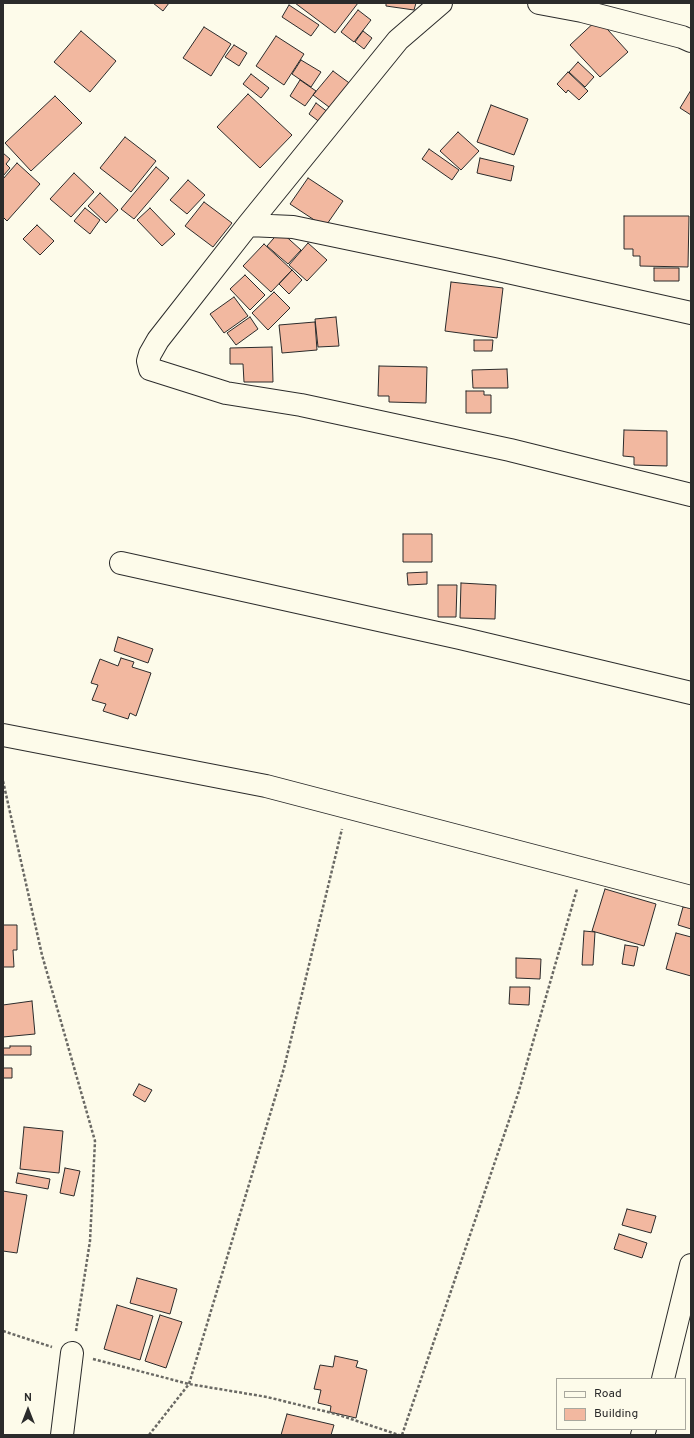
<!DOCTYPE html>
<html>
<head>
<meta charset="utf-8">
<style>
	body { margin:0 }
	#map { position:relative; width:694px; height:1438px; overflow:hidden; background:#fdfbea; font-family:Overpass,sans-serif }
	canvas { display:block }
	.frame { position:absolute; inset:0; border:4px solid #2b2b2b; pointer-events:none }
	.legend { position:absolute; left:556px; top:1378px; width:130px; height:52px; box-sizing:border-box; background:#fdfbea; border:1px solid #a9a89e; margin:0; padding:5px 7px; list-style:none; font-size:12px; color:#2b2b2b }
	.legend li { display:flex; align-items:center; gap:8px; height:20px }
	.legend b { width:20px; border:1px solid #a9a89e }
	.north { position:absolute; left:8px; top:1390px; width:40px; height:40px; -webkit-text-stroke:3px #fdfbea; paint-order:stroke; rotate:0deg; font-size:11px; font-weight:700; line-height:16px; text-align:center; color:#2b2b2b }
	.north::after { content:''; display:block; margin:auto; width:14px; height:18px; background:#2b2b2b; clip-path:polygon(50% 0,100% 100%,50% 72%,0 100%) }
</style>
</head>
<body>
<div id="map">
<canvas width="694" height="1438"></canvas>
<div class="frame"></div>
<ul class="legend">
<li><b style="height:5px;background:#fdfbea"></b>Road</li>
<li><b style="height:11px;background:#f2b8a0"></b>Building</li>
</ul>
<div class="north">N</div>
</div>
<script>
const ctx = document.querySelector('canvas').getContext('2d');
ctx.lineJoin = 'round';
function fillPath(path, color) { ctx.fillStyle = color; ctx.fill(path, 'evenodd'); }
const shape = rows => new Path2D(rows.map(r => 'M' + r).join(''));
function strokePath(path, color, width, dash) { ctx.strokeStyle = color; ctx.lineWidth = width; ctx.lineCap = dash ? 'butt' : 'round'; ctx.setLineDash(dash || []); ctx.stroke(path); }
const building = shape([
	[153,3,169,3,163,11,153,3],
	[295,3,358,3,335,33,295,3],
	[386,3,416,3,414,10,386,6,386,3],
	[289,5,319,25,311,36,282,17,289,5],
	[358,10,371,20,354,42,341,32,358,10],
	[598,19,628,52,600,77,570,45,598,19],
	[204,27,231,44,211,76,183,58,204,27],
	[81,31,116,61,90,92,54,62,81,31],
	[363,31,372,38,364,49,355,42,363,31],
	[276,36,304,54,284,85,256,66,276,36],
	[234,45,247,53,239,66,225,57,234,45],
	[301,60,321,72,311,87,292,74,301,60],
	[578,62,594,77,585,87,569,72,578,62],
	[333,71,352,85,333,110,313,95,333,71],
	[568,72,588,91,579,100,568,90,566,93,557,84,568,72],
	[251,74,269,88,261,98,243,84,251,74],
	[300,80,316,91,305,106,290,96,300,80],
	[691,90,691,115,680,108,691,90],
	[248,94,292,135,260,168,217,127,248,94],
	[55,96,82,123,31,171,5,143,55,96],
	[316,103,333,116,325,126,309,114,316,103],
	[491,105,528,119,514,155,477,142,491,105],
	[458,132,479,151,461,170,440,151,458,132],
	[125,137,156,161,131,192,100,168,125,137],
	[429,149,459,170,452,180,422,159,429,149],
	[3,153,10,159,6,164,10,168,3,176,3,153],
	[480,158,514,166,511,181,477,173,480,158],
	[17,163,40,184,7,221,3,217,3,179,17,163],
	[156,167,169,178,134,219,121,209,156,167],
	[74,173,94,192,71,217,50,199,74,173],
	[308,178,343,201,325,227,290,204,308,178],
	[188,180,205,195,187,214,170,200,188,180],
	[100,193,118,210,106,223,88,206,100,193],
	[204,202,232,223,213,247,185,226,204,202],
	[85,208,100,220,90,234,74,221,85,208],
	[150,208,175,234,162,246,137,220,150,208],
	[624,216,689,216,688,267,640,266,640,256,633,256,633,249,624,249,624,216],
	[37,225,54,241,40,255,23,239,37,225],
	[280,231,301,250,288,264,267,246,280,231],
	[308,243,327,260,307,281,289,265,308,243],
	[264,244,292,270,271,292,243,266,264,244],
	[654,268,679,268,679,281,654,281,654,268],
	[292,270,302,280,289,294,279,284,292,270],
	[245,275,265,295,250,310,230,289,245,275],
	[451,282,503,288,497,338,445,331,451,282],
	[274,292,290,308,268,330,252,313,274,292],
	[234,297,248,316,224,333,210,314,234,297],
	[250,317,258,329,236,345,227,333,250,317],
	[336,317,339,346,318,347,315,319,336,317],
	[315,322,317,350,282,353,279,325,315,322],
	[474,340,493,340,492,351,474,351,474,340],
	[272,347,273,382,244,382,243,364,230,364,230,348,272,347],
	[379,366,427,367,426,403,389,402,389,396,378,396,379,366],
	[507,369,508,388,473,388,472,370,507,369],
	[466,391,484,391,484,395,491,395,491,413,466,413,466,391],
	[624,430,667,431,667,466,634,465,634,457,623,456,624,430],
	[403,534,432,534,432,562,403,562,403,534],
	[427,572,427,584,408,585,407,573,427,572],
	[461,583,496,585,495,619,460,618,461,583],
	[438,585,457,585,456,617,438,617,438,585],
	[118,637,153,649,148,663,114,651,118,637],
	[121,658,134,662,132,667,151,673,136,716,130,713,128,719,103,711,106,704,92,700,98,685,91,683,100,659,118,666,121,658],
	[605,889,656,904,644,946,592,931,605,889],
	[691,902,691,929,678,925,683,907,690,908,691,902],
	[3,925,17,925,17,950,13,950,14,967,3,967,3,925],
	[584,931,595,932,593,965,582,965,584,931],
	[676,933,691,937,691,976,666,969,676,933],
	[625,945,638,947,634,966,622,964,625,945],
	[516,958,541,959,540,979,516,978,516,958],
	[510,987,530,987,529,1005,509,1004,510,987],
	[32,1001,35,1034,3,1037,3,1005,32,1001],
	[10,1046,31,1046,31,1055,3,1055,3,1048,10,1048,10,1046],
	[3,1068,12,1068,12,1078,3,1078,3,1068],
	[139,1084,152,1090,145,1102,133,1095,139,1084],
	[24,1127,63,1131,59,1173,20,1169,24,1127],
	[65,1168,80,1171,74,1196,60,1193,65,1168],
	[18,1173,50,1179,48,1189,16,1183,18,1173],
	[3,1191,27,1195,17,1253,3,1251,3,1191],
	[627,1209,656,1216,651,1233,622,1225,627,1209],
	[619,1234,647,1243,642,1258,614,1249,619,1234],
	[137,1278,177,1289,170,1314,130,1303,137,1278],
	[117,1305,153,1316,140,1360,104,1349,117,1305],
	[160,1315,182,1322,166,1368,145,1361,160,1315],
	[335,1356,358,1361,356,1367,367,1370,356,1418,330,1412,331,1406,318,1403,321,1390,314,1389,320,1365,333,1367,335,1356],
	[287,1414,334,1425,331,1435,281,1435,287,1414]
]);
const path = shape([
	[3,781,42,955,95,1141,90,1241,76,1331],
	[3,1331,52,1347],
	[93,1359,189,1384,267,1397,336,1414,399,1435],
	[149,1435,189,1384,284,1068,342,829],
	[402,1435,518,1094,577,889]
]);
const minor = shape([
	[441,3,398,40,248,225,158,340,150,354,148,361,150,369,226,393,301,405,510,450,691,495],
	[539,3,582,11,682,37,691,41],
	[248,225,293,227,494,269,691,313],
	[121,563,460,638,691,693],
	[3,735,266,786,691,897],
	[663,1379,691,1265],
	[62,1435,72,1353],
	[642,1435,645,1429]
]);
fillPath(building, '#f2b8a0');
strokePath(building, '#2b2b2b', 1);
strokePath(minor, '#2b2b2b', 24);
strokePath(path, '#6a6964', 2.5, [3, 2]);
strokePath(minor, '#fdfbea', 22);
</script>
</body>
</html>
